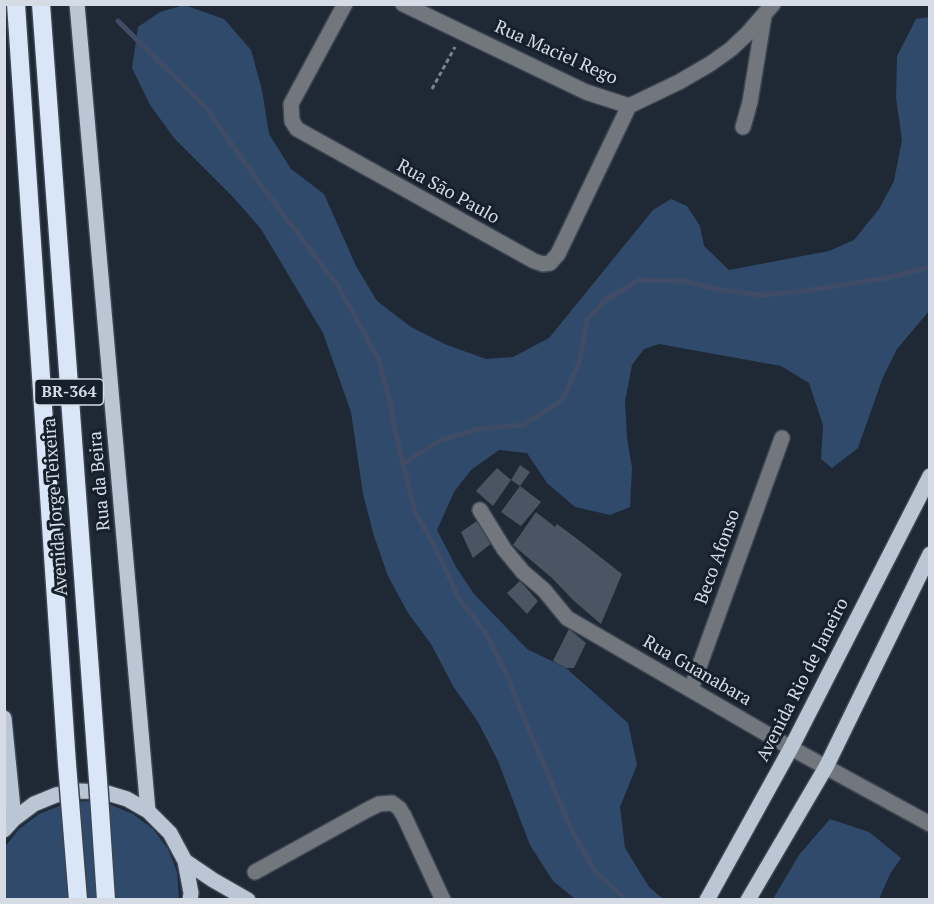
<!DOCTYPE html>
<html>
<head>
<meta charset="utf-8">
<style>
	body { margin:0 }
	#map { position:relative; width:934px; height:904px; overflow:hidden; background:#1f2936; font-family:"PT Serif",serif }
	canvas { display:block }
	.frame { position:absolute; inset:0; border:6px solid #d6dce5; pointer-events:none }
</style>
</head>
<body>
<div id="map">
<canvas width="934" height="904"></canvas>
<div class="frame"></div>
</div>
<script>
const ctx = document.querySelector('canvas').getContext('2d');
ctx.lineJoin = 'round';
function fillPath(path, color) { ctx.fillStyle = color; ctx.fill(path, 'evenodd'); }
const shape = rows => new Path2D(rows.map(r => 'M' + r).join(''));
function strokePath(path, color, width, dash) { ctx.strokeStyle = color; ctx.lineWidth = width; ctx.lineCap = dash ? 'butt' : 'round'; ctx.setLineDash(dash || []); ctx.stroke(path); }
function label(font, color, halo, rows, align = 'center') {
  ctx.font = font + ' "PT Serif",serif'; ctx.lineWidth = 6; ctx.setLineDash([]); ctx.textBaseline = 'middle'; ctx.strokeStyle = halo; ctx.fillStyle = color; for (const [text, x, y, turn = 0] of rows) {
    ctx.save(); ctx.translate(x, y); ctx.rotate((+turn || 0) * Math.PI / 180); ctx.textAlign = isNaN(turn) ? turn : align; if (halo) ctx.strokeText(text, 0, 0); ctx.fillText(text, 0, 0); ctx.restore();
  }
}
const green = shape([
	[184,5,224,19,251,50,262,90,269,134,291,169,324,194,356,266,377,301,411,327,447,345,486,359,513,357,549,338,653,210,671,199,687,206,700,226,704,246,729,270,829,251,854,240,879,209,894,181,902,140,896,98,897,56,916,19,929,17,929,311,897,349,883,377,858,448,832,468,821,459,823,425,809,383,781,366,659,344,644,349,632,365,625,401,627,438,632,468,630,507,610,515,575,507,547,483,527,453,499,450,471,470,454,492,437,530,456,567,474,594,527,649,566,668,628,723,637,765,620,807,625,848,649,887,663,899,575,899,553,881,530,845,498,761,478,722,453,686,431,644,408,613,388,576,374,536,363,494,351,412,323,333,261,229,234,198,174,138,150,105,132,68,138,27,160,12],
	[86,801,111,805,133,814,153,829,168,849,177,872,179,899,5,899,4,848,19,829,39,814,62,805],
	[830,819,869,832,901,858,890,874,879,899,773,899,799,855]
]);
const stream = shape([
	[118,21,207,109,257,180,338,286,378,358,389,398,397,439,415,512,434,545,459,599,485,632,507,675,523,716,573,833,595,871,626,900],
	[403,464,439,441,478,429,523,425,558,403,564,397,580,360,587,320,605,300,639,280,682,281,722,290,762,295,804,291,887,278,930,267]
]);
const building = shape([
	[520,465,530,472,520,486,511,480,493,506,476,491,497,468,511,480],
	[520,486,541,502,521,526,501,512],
	[536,512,555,527,557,524,576,538,622,574,601,624,574,601,552,578,513,545],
	[480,519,493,542,473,558,461,532],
	[520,581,538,601,527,614,507,593],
	[569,629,586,643,574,668,566,668,553,661]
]);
const path = shape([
	[432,89,455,47]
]);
const minor = shape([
	[345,4,291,104,292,121,297,129,534,261,543,264,550,263,558,254,629,106],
	[403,4,586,92,629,106],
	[629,106,679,82,710,64,731,49,748,33,773,4],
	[743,127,750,102,764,16],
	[480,510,504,549,523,572,544,590,567,618,791,748,930,824],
	[691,689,782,438],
	[255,872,367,810,379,804,392,803,399,808,404,816,443,900]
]);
const major = shape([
	[77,4,148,811],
	[4,718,14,819],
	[4,830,14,819,34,804,56,795,80,791,104,792,127,799,148,811,170,833,185,861,191,893,190,900],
	[185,861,213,880,248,900],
	[707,900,791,748,930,476],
	[748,900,826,767,930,554]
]);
const highway = shape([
	[16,4,67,764],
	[41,4,98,780]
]);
const highwayBridge = shape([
	[67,764,78,900],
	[98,780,106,900]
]);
const shields = [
	[69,392,69]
];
const shieldNames = [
	["BR-364",69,392]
];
const streetNames = [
	["Rua Maciel Rego",556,53,24],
	["Rua São Paulo",448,192,29],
	["Rua da Beira",100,481,-95],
	["Avenida Jorge Teixeira",56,507,-94],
	["Beco Afonso",718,557,-70],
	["Rua Guanabara",697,671,30],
	["Avenida Rio de Janeiro",803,680,-63]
];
fillPath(green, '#304a6c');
strokePath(stream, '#404c65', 5);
fillPath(building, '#4a5564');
strokePath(minor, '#3c4652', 18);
strokePath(major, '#3c4652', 18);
strokePath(highway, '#3c4652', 21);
strokePath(path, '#7b838e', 3, [4.5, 3]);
strokePath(minor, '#72777e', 15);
strokePath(major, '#bbc6d5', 15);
strokePath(highway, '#d8e6f7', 18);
strokePath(highwayBridge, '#3c4652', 21, []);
strokePath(highwayBridge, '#d8e6f7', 18);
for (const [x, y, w] of shields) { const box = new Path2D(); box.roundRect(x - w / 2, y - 13, w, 26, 4.5); ctx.fillStyle = '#16202c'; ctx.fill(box); strokePath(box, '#d6dce5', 1.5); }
label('bold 16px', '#d6dce5', null, shieldNames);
label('18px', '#d6dce5', '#16202c', streetNames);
</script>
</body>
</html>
